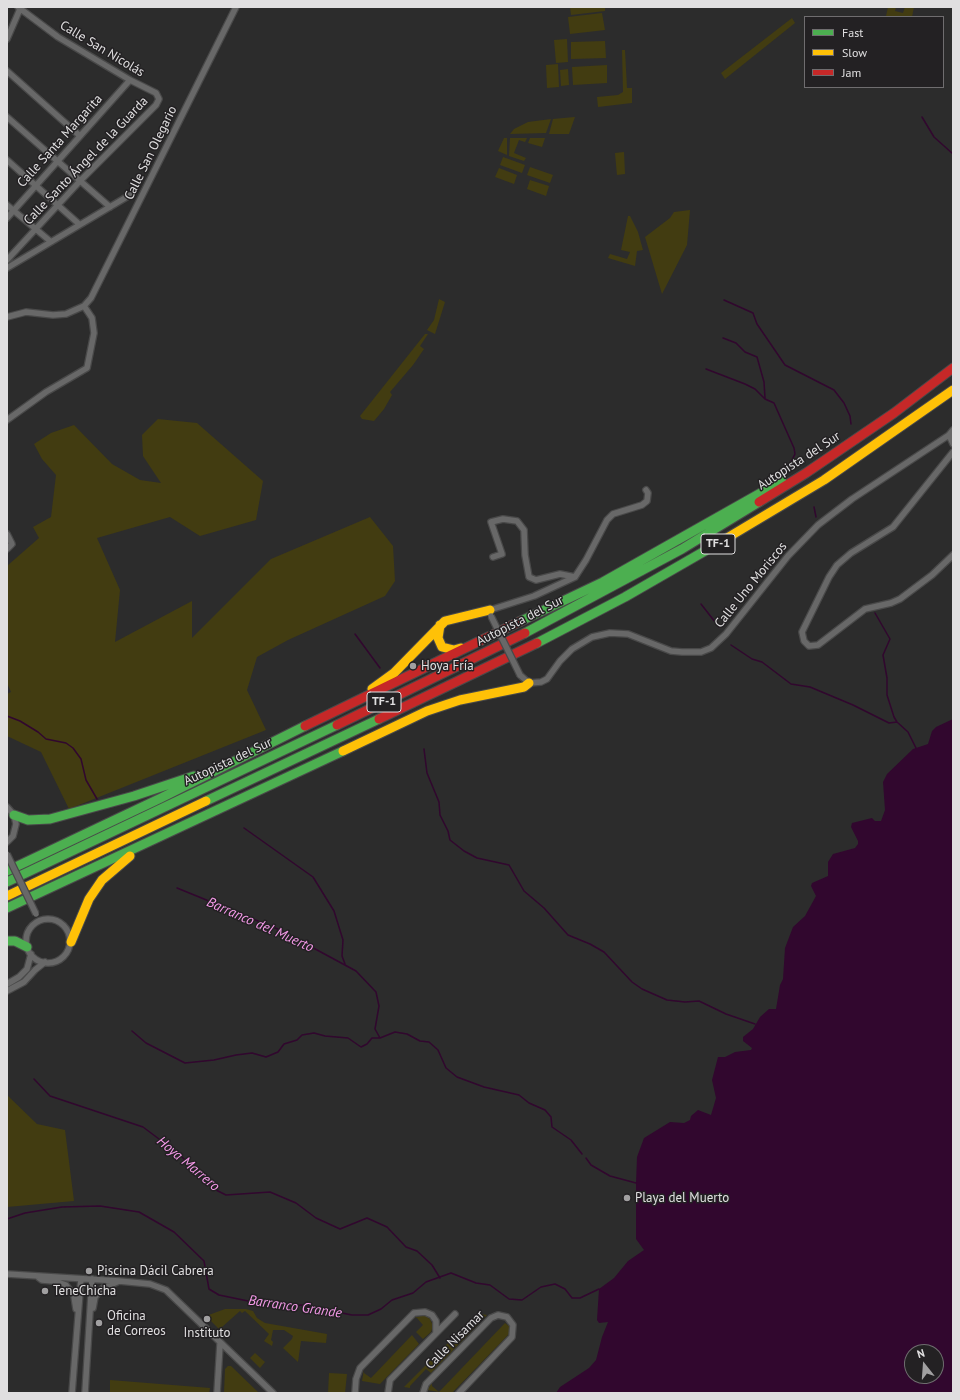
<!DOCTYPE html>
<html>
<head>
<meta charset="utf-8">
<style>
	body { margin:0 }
	#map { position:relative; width:960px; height:1400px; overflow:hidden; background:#2c2c2c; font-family:"PT Sans",sans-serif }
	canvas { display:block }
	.frame { position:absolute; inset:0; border:8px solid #e0dfe0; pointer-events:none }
	.legend { position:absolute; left:804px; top:16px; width:140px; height:72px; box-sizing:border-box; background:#232123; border:1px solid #6f6d6f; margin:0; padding:5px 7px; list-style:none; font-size:12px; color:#e0dfe0 }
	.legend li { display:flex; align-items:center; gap:8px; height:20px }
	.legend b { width:20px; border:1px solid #6f6d6f }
	.north { position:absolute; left:904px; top:1344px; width:40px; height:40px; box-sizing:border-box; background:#232123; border:1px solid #6f6d6f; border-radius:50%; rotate:343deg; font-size:11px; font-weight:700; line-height:16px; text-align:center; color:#e0dfe0 }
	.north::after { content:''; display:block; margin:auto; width:14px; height:18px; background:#a1a0a1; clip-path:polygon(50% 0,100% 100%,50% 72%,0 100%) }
</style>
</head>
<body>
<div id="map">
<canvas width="960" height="1400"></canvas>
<div class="frame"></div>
<ul class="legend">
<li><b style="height:5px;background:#4caf50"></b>Fast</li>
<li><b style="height:5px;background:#ffc107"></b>Slow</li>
<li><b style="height:5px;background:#c62828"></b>Jam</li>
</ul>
<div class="north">N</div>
</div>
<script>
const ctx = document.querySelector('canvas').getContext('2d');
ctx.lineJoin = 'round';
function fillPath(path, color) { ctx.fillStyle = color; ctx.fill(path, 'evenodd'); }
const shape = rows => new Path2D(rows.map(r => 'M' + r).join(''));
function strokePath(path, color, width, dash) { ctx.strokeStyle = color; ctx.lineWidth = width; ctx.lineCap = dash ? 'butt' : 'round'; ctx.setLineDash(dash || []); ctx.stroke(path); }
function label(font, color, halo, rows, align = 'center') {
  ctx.font = font + ' "PT Sans",sans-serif'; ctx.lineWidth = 3; ctx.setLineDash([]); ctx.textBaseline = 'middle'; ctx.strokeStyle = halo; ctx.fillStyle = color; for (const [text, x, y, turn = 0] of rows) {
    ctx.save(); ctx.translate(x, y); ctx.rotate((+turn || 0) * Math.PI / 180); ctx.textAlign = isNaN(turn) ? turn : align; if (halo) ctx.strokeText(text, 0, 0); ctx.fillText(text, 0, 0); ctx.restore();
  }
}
const green = shape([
	[570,7,605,7,605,11,571,15],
	[888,7,896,7,895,11,903,13,905,7,914,7,912,17,886,16],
	[602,13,605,30,570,34,568,17],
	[792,18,795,23,725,79,721,73],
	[567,39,568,62,556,63,554,40],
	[605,41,606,58,571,59,571,42],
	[622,50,625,50,627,88,632,88,632,103,598,107,597,97,618,95,623,92],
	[558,64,559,87,547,88,546,65],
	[607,65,607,83,573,85,572,67],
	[568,69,569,85,561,86,560,70],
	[575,117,569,134,549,134,553,119],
	[551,119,546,133,510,134,514,129,528,122],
	[504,138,507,138,507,155,498,151],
	[510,138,527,138,525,142,519,140,514,153,526,158,524,161,509,156],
	[530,138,545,138,542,147,528,143],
	[624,152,625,174,617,175,615,153],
	[503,157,525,165,522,173,500,165],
	[530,167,553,175,550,183,527,175],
	[499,168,517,175,514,184,495,177],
	[530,180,549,186,546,196,527,189],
	[690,210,687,245,662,294,645,237,670,218,674,212],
	[628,216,630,216,638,232,643,250,637,251,635,266,608,258,610,254,627,259,630,252,621,250],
	[439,299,445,302,435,334,427,330,434,320],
	[425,334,428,334,420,346,424,349,413,365,390,392,392,395,384,409,374,421,362,419,360,416],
	[158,419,197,423,263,481,256,520,200,536,170,517,97,538,120,590,115,642,192,601,192,638,271,559,370,517,393,546,395,581,385,596,288,640,257,657,247,690,266,730,69,809,41,752,7,736,7,694,11,692,7,683,7,566,39,538,33,527,51,517,56,475,42,459,34,444,51,433,74,425,112,464,140,480,161,483,143,456,142,435],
	[7,1095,37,1124,65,1130,74,1201,7,1207],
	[225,1309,246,1309,253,1311,257,1318,265,1323,327,1334,326,1343,301,1341,298,1362,283,1348,292,1339,293,1336,284,1330,273,1330,271,1340,273,1342,272,1346,264,1341,269,1334,245,1311,242,1313,240,1311,222,1327,225,1330,222,1332,206,1316],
	[481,1314,487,1315,431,1373,426,1369,410,1386,410,1388,404,1387,473,1318],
	[424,1315,430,1319,433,1326,431,1332,423,1339,416,1332,423,1325,417,1318,414,1318],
	[505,1323,509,1326,509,1334,453,1392,446,1393,427,1390,432,1383,432,1386,439,1392],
	[412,1335,419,1344,380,1384,362,1381,364,1370,364,1373,371,1378],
	[255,1353,265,1362,260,1368,250,1358],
	[228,1366,231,1366,259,1393,224,1393,225,1369],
	[329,1373,347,1374,345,1393,328,1393],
	[110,1380,210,1388,209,1393,110,1393]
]);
const water = shape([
	[953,719,953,1393,556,1393,560,1387,589,1368,596,1360,602,1337,608,1322,599,1323,597,1320,599,1289,614,1278,628,1261,644,1250,636,1239,636,1183,637,1157,644,1138,670,1122,684,1123,690,1120,691,1116,698,1110,711,1115,716,1098,712,1080,718,1057,725,1057,735,1052,751,1050,752,1048,743,1041,743,1037,753,1029,760,1017,769,1009,776,1009,780,985,783,979,785,948,793,927,805,916,816,896,811,886,812,883,828,876,828,862,833,854,855,848,858,844,858,841,851,827,852,823,872,818,875,821,881,821,885,810,883,782,887,774,913,749,928,744,932,731,936,727],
	[912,1352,936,1352,936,1376,912,1376]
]);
const stream = shape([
	[922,117,934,137,953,154],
	[724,300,753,313,757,324,785,365,834,390,844,403,850,416,851,424],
	[723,338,736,343,745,352,757,357,764,382,765,398],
	[706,369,745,384,755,389,765,399,774,403,794,448,795,454,791,462],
	[814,507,816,517],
	[701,604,719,627],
	[875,613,890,639,883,655,887,678,887,695,894,717,897,722,908,732,916,748],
	[355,634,380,668],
	[731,645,752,659,762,662,791,684,810,687,853,705,889,723,897,722],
	[7,716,20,721,38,732,46,739,66,743,73,748,81,759,86,780,97,799],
	[424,749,427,773,439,802,440,815,448,831,450,840,464,851,477,858,509,865,524,891,544,908,568,935,590,944,604,952,632,982,642,989,667,1000,685,1002,699,1001,726,1014,755,1024],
	[244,828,313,877,334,911,343,940,342,956,345,964],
	[177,888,280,930,356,971,376,992,379,1006,375,1029,380,1038,395,1032,407,1034,420,1041,429,1042,438,1050,446,1068,457,1077,484,1087,519,1095,529,1103,545,1110,551,1117,552,1127,571,1140,582,1154],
	[132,1031,146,1043,185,1063,214,1060,236,1055,252,1053,266,1057,278,1052,284,1044,297,1040,302,1035,314,1033,325,1036,348,1038,361,1047,367,1044,372,1038,380,1038],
	[34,1079,50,1096,143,1127,179,1154,214,1189,226,1195,270,1192,296,1203,316,1218,340,1229,367,1218,387,1227,406,1247,417,1251,432,1265,440,1278],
	[586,1158,591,1165,610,1176,636,1183],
	[7,1219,25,1213,62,1207,100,1206,139,1212,174,1232,204,1261,209,1289,219,1295,277,1307,302,1305,352,1315,368,1315,381,1309,392,1300,413,1293,426,1282,451,1273,476,1283,490,1285,509,1299,522,1300,541,1287,555,1284,565,1289,572,1298,580,1298,599,1289]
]);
const street = shape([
	[7,39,20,9],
	[7,71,80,136],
	[7,117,110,207],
	[7,160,79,224],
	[7,205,50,241],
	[7,218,130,80],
	[7,260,80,181,156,105,159,99,156,93,130,80,58,37,18,7],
	[7,268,130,195],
	[7,317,26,312,53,315,66,314,84,306,91,298,236,7],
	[7,420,46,392,87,368,94,333,92,318,84,306],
	[949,435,953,444],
	[953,452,893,527,851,553,837,565,829,577,802,632,804,641,809,646,818,645,865,609,891,603,900,599,932,575,953,555],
	[7,534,12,544,7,549],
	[493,557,502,554,491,522,503,519,517,521,524,530,525,555,529,577,536,580,560,574,575,577],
	[490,612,490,610,534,596,575,577,586,560,607,520,613,514,642,505,647,501,648,493,646,490],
	[520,675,529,683,541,682,547,679,560,661,572,649,592,637,610,633,628,634,671,651,682,652,701,652,711,648,726,634,788,556,818,525,852,499,949,435,953,430],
	[7,807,14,815,16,824,13,836,7,842],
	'26 941a22 22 0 1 1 44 0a22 22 0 1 1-44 0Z',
	[7,984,19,977,27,969,31,954],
	[7,991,24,982,35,970,45,962],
	[7,1274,119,1281,150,1284,166,1290,273,1393],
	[38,1277,42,1280,54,1281,66,1285,74,1296,76,1309],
	[93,1308,95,1297,103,1288,117,1282],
	[72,1393,81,1279],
	[85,1393,92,1279],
	[217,1393,220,1344],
	[355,1393,356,1379,360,1368,414,1313,425,1312,432,1315,436,1321,436,1332],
	[388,1393,390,1380,455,1314],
	[423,1393,426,1384,491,1318,498,1315,507,1317,513,1325,512,1337,459,1393]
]);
const fast = shape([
	[521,621,603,582,782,481],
	[525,633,682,549,759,502],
	[537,643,625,597,717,544],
	[206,801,379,719],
	[14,815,28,820,50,819,134,796,194,776],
	[7,871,161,798,305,726],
	[7,882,337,725],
	[7,908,343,751],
	[7,941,15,941,27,947]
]);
const slow = shape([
	[717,544,824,480,953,390],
	[440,625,438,638,442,647,454,650,461,648],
	[372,689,394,673,445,621,490,610],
	[343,751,427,711,460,700,524,687,529,683],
	[7,896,206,801],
	[71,942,89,899,102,880,130,856]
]);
const jam = shape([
	[759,502,806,473,894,413,953,368],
	[379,719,537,643],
	[337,725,525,633],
	[305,726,521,621]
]);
const streetBridge = shape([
	[491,616,520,675],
	[7,854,36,914]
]);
const markers = [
	[413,666,4,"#a1a0a1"],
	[627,1198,4,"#a1a0a1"],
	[89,1271,4,"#a1a0a1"],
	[45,1291,4,"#a1a0a1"],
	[207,1319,4,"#a1a0a1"],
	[99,1323,4,"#a1a0a1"]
];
const shields = [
	[718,544,34],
	[384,702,34]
];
const shieldNames = [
	["TF-1",718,544],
	["TF-1",384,702]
];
const streetNames = [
	["Calle San Nicolás",102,49,31],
	["Calle Santa Margarita",60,141,-48],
	["Calle San Olegario",151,153,-64],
	["Calle Santo Ángel de la Guarda",86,161,-46],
	["Autopista del Sur",799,461,-33],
	["Calle Uno Moriscos",751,585,-51],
	["Autopista del Sur",520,621,-27],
	["Autopista del Sur",228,762,-25],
	["Calle Nisamar",455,1340,-45]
];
const poiNames = [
	["Hoya Fría",421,666],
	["Playa del Muerto",635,1198],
	["Piscina Dácil Cabrera",97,1271],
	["TeneChicha",53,1291],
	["Oficina",107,1316],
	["de Correos",107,1331],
	["Instituto",207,1333,"center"]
];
const waterNames = [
	["Barranco del Muerto",260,925,24],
	["Hoya Marrero",188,1164,40],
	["Barranco Grande",295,1307,8]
];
fillPath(green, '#423c11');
fillPath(water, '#31072e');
strokePath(stream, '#31072e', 1.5);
strokePath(street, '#494949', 8);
strokePath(fast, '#494949', 11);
strokePath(slow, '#494949', 11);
strokePath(jam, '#494949', 11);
strokePath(street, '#686868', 5.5);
strokePath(fast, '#4caf50', 9);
strokePath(slow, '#ffc107', 9);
strokePath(jam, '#c62828', 9);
strokePath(streetBridge, '#494949', 8, []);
strokePath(streetBridge, '#686868', 5.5);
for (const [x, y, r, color] of markers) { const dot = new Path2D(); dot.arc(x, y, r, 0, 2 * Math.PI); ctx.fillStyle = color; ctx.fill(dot); strokePath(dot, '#232123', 1.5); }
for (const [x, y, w] of shields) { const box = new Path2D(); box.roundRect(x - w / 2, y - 10, w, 20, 3); ctx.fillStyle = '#232123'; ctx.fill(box); strokePath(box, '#e0dfe0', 1); }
label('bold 12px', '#e0dfe0', null, shieldNames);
label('13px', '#e0dfe0', '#232123', streetNames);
label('13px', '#e0dfe0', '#232123', poiNames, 'left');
label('italic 14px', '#f59ae9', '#232123', waterNames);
</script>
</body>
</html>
